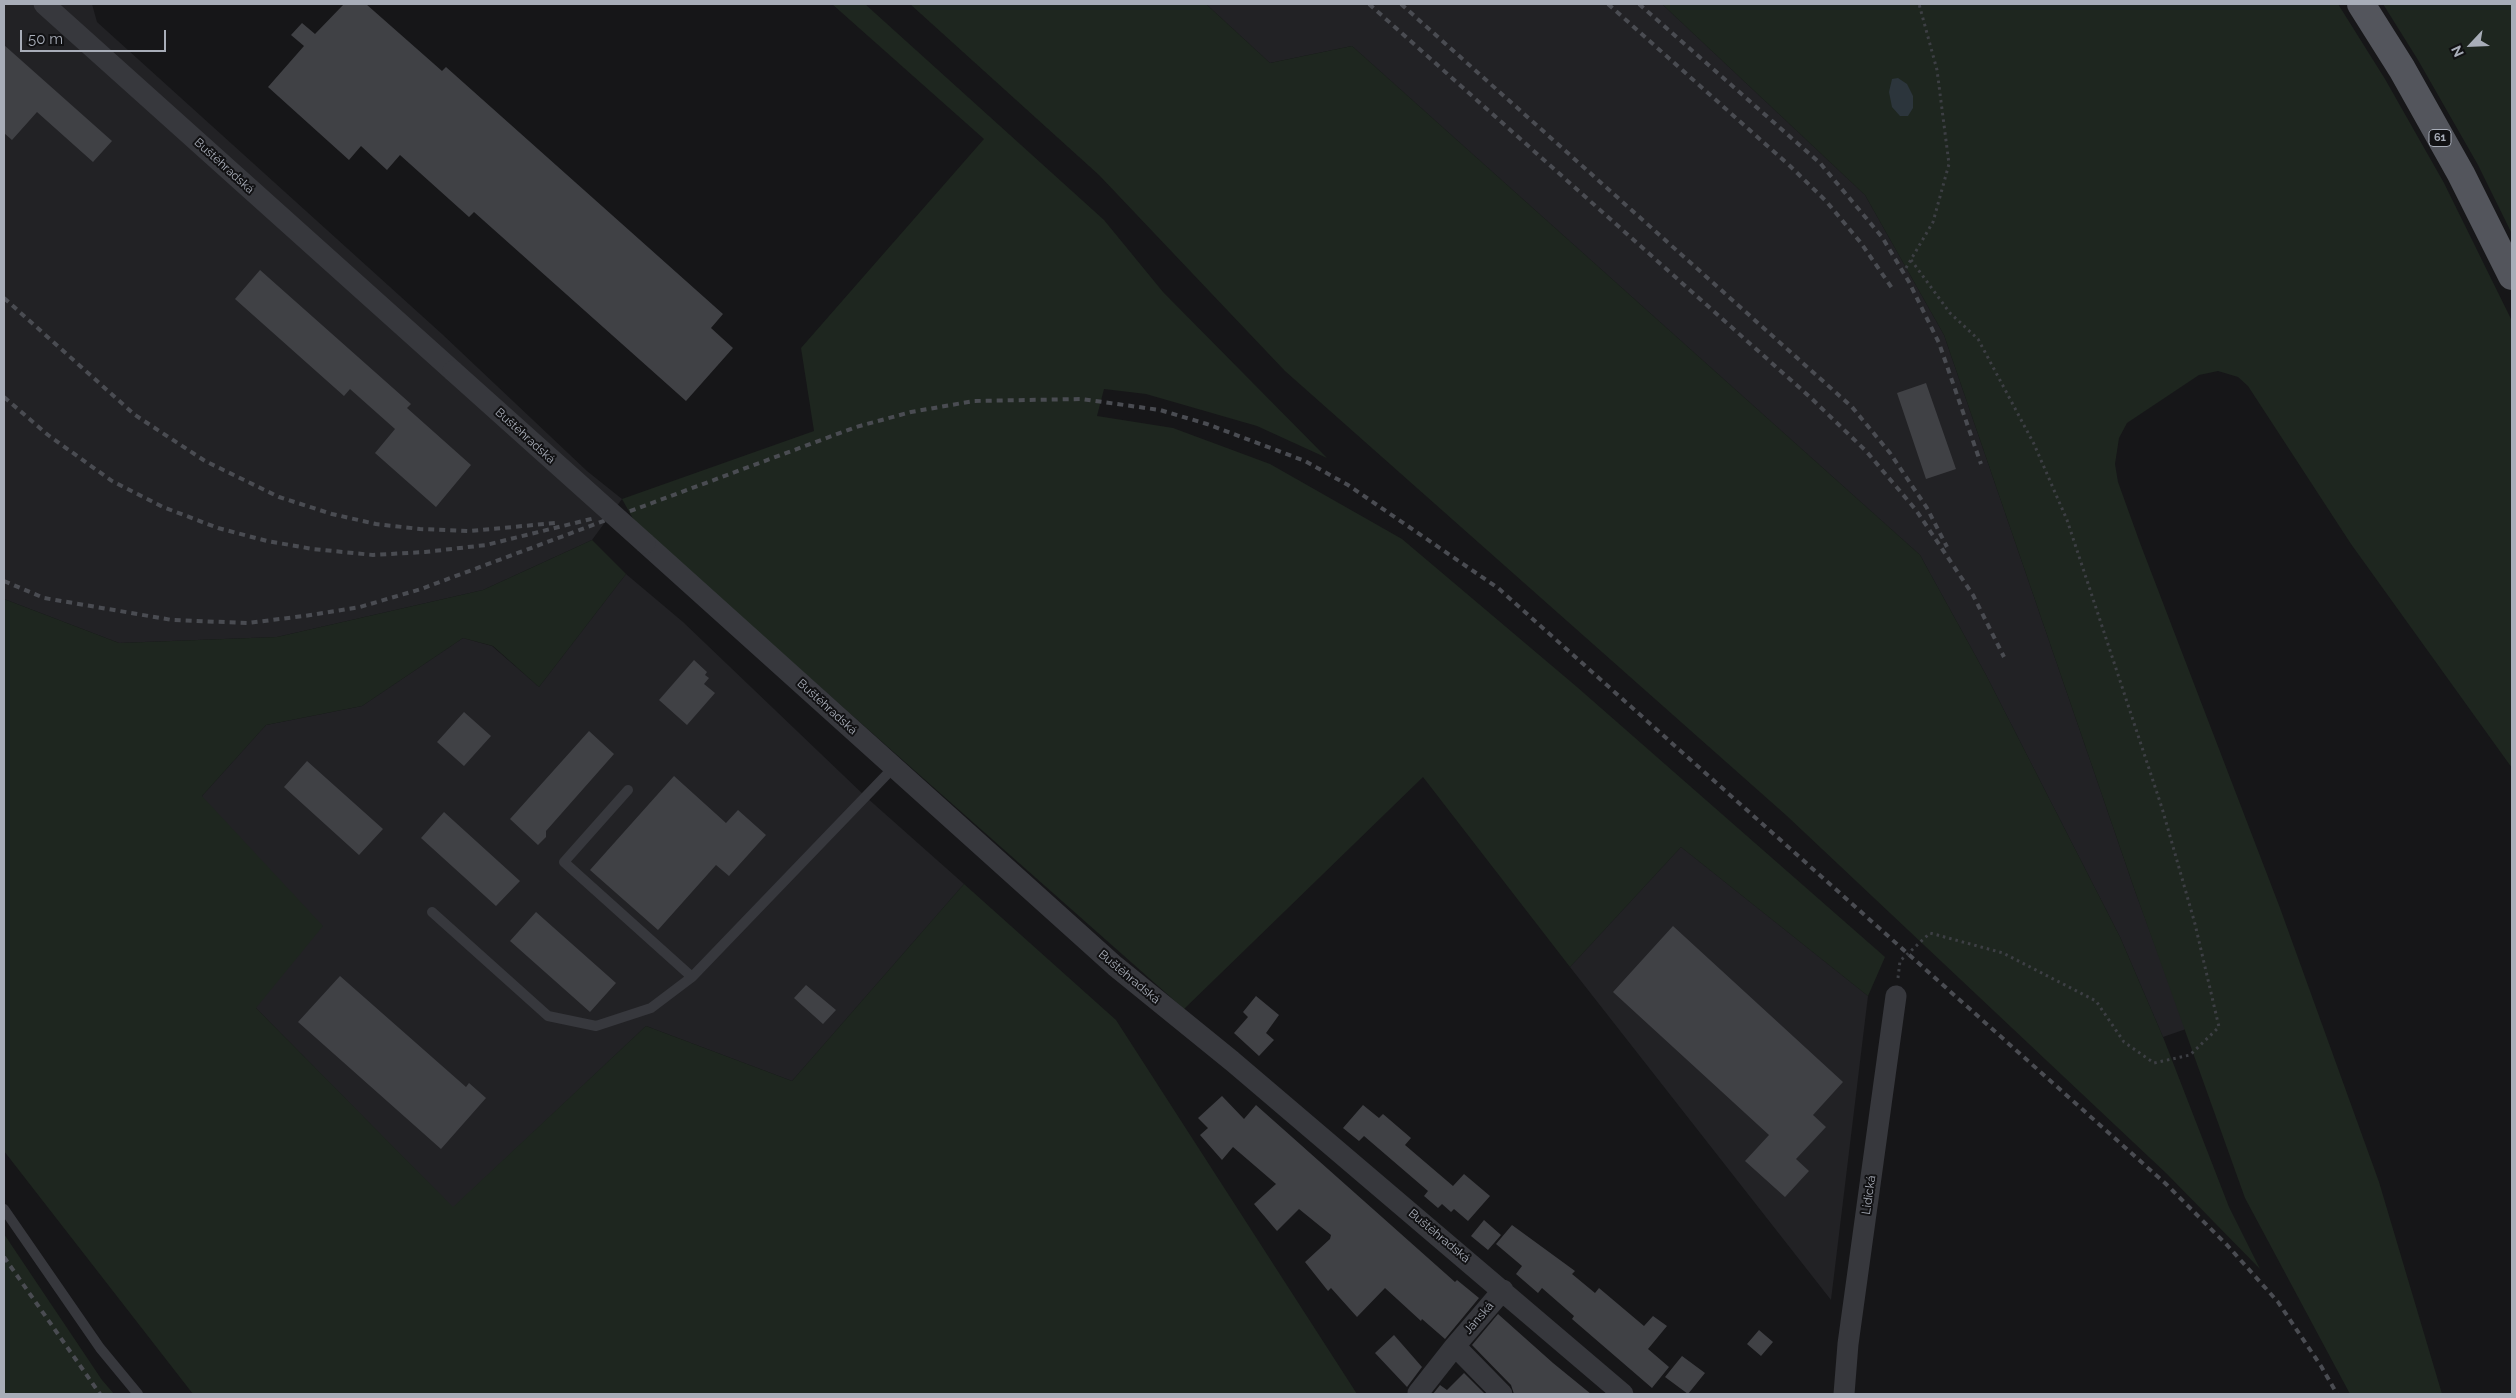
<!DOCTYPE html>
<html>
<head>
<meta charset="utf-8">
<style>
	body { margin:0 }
	#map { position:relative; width:2516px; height:1398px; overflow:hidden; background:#161618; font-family:Raleway,sans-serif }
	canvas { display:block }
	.frame { position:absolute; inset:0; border:5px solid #a8adb8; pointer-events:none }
	.north { position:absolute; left:2446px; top:20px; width:50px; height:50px; -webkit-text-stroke:4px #111113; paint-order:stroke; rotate:245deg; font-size:14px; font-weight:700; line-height:20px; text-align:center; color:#a8adb8 }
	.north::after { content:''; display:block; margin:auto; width:18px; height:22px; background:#a8adb8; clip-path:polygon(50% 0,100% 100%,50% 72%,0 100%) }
	.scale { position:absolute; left:20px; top:30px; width:146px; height:22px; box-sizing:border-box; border:2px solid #a8adb8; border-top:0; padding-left:6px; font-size:15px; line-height:18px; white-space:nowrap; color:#a8adb8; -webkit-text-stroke:4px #111113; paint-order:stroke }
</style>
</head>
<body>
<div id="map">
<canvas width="2516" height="1398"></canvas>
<div class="frame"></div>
<div class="north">N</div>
<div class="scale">50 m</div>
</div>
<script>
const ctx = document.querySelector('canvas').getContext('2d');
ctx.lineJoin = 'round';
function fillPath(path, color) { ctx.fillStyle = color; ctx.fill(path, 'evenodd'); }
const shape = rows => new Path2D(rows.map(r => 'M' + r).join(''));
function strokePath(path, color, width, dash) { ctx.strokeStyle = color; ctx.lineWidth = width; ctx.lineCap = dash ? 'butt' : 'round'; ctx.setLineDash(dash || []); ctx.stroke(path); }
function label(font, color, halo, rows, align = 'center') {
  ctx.font = font + ' Raleway,sans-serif'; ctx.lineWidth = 4; ctx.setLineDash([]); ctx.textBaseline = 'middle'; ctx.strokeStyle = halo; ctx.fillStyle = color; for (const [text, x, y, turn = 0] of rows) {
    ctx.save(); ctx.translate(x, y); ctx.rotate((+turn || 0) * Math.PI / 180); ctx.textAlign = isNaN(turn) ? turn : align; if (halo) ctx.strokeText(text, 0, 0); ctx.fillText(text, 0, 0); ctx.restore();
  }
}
const built = shape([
	[4,4,92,4,97,22,442,334,587,471,622,499,592,540,483,590,277,637,119,643,4,599],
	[1206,4,1662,4,1865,195,1944,335,2135,891,2186,1029,2163,1037,2120,937,1985,673,1920,555,1352,46,1270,63],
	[626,574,683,622,866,797,964,884,792,1081,646,1026,453,1208,255,1007,202,796,266,725,362,706,463,638,492,646,539,687],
	[1681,847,1868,996,1831,1300,1570,967]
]);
const green = shape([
	[832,4,865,4,1104,220,1163,292,1327,458,1257,426,1146,394,1104,389,1097,416,1173,428,1270,464,1402,539,1577,687,1885,957,1868,996,1681,847,1570,967,1423,777,1184,1009,636,524,622,499,814,431,801,348,984,139],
	[910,4,1206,4,1270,63,1352,46,1920,555,1985,673,2120,937,2163,1037,2229,1207,2260,1269,2167,1174,1787,816,1285,371,1099,175],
	[1662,4,2338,4,2385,79,2444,183,2512,321,2512,768,2351,544,2248,386,2238,377,2218,371,2199,375,2127,423,2119,438,2115,464,2118,482,2140,543,2280,908,2379,1182,2442,1394,2350,1394,2245,1198,2135,891,1944,335,1865,195],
	[2383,4,2512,4,2512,234,2478,165,2418,60],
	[592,540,626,574,539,687,493,646,463,638,362,706,266,725,202,796,323,926,256,1008,453,1207,646,1026,792,1081,964,884,1116,1020,1357,1394,193,1394,4,1151,4,599,119,643,277,637,483,590],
	[4,1234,102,1380,114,1394,4,1394]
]);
const water = shape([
	[1898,78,1907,84,1913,96,1913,108,1908,116,1900,116,1892,107,1889,92,1892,79]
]);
const building = shape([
	[344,4,366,4,442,71,446,67,723,314,711,328,733,348,686,401,474,212,469,217,400,155,387,170,361,146,349,160,268,87,304,46,291,35,302,23,315,34],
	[4,45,112,141,93,162,37,112,12,140,4,133],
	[260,270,411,404,407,408,471,465,436,507,375,453,395,429,350,389,344,396,235,299],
	[1926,383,1956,469,1926,479,1897,393],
	[694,660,707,672,705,675,709,678,704,684,715,693,687,725,659,700],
	[464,712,491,736,464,766,437,742],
	[589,731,614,754,546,831,546,837,538,845,510,819],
	[307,761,383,829,359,855,284,787],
	[674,776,726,823,738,810,766,835,729,876,716,865,658,930,590,870],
	[444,812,520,881,496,906,421,838],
	[536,912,616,983,590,1012,510,941],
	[1673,926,1843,1082,1813,1115,1826,1127,1796,1159,1809,1171,1785,1197,1745,1161,1769,1135,1613,992],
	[340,976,466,1087,469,1083,486,1098,441,1149,298,1022],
	[806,985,836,1010,823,1024,794,998],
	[1256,996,1279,1015,1266,1033,1274,1040,1259,1056,1234,1033,1248,1017,1243,1012],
	[1222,1096,1244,1119,1256,1105,1455,1282,1457,1280,1479,1298,1445,1339,1422,1319,1421,1321,1385,1288,1357,1317,1331,1288,1328,1291,1305,1262,1330,1239,1331,1235,1299,1209,1277,1231,1254,1204,1276,1184,1233,1147,1222,1160,1200,1135,1208,1128,1198,1118],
	[1363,1105,1379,1118,1383,1114,1411,1138,1405,1145,1453,1186,1464,1174,1490,1196,1468,1221,1454,1209,1451,1212,1442,1204,1438,1208,1424,1196,1428,1191,1364,1136,1359,1141,1343,1128],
	[1484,1220,1501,1235,1488,1250,1471,1236],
	[1512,1225,1575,1271,1572,1274,1595,1293,1599,1288,1644,1326,1653,1316,1667,1326,1648,1349,1669,1367,1652,1388,1572,1319,1574,1316,1542,1288,1538,1293,1516,1274,1522,1266,1496,1244],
	[1498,1314,1553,1363,1591,1394,1514,1394,1511,1385,1472,1345],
	[1759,1330,1773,1342,1761,1356,1747,1344],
	[1394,1335,1422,1367,1407,1387,1375,1353],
	[1682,1356,1705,1373,1688,1394,1665,1377],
	[1464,1373,1485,1394,1433,1394,1440,1385,1447,1390]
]);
const path = shape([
	[1906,268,1933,222,1949,164,1937,70,1919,4],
	[1898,978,1900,961,1930,933,2003,953,2096,1001,2124,1042,2154,1063,2190,1055,2219,1027,2195,924,2162,808,2067,520,2034,444,1978,339,1950,313,1911,260]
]);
const lane = shape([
	[628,790,564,862,692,977],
	[432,912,548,1016,596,1026,651,1008,692,977,894,767],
	[4,1209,100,1348,138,1394]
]);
const street = shape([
	[44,4,453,371],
	[645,543,1115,966,1232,1061,1623,1394],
	[1455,1346,1502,1394],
	[1418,1393,1455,1346,1503,1290],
	[1844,1394,1848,1344,1896,996]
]);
const primary = shape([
	[2361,4,2402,69,2461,174,2512,276]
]);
const rail = shape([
	[1369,4,1811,398,1866,451,1916,510,1973,595,2004,657],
	[1401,4,1852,407,1890,453,1927,508,1947,547],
	[1608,4,1790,166,1826,201,1861,243,1894,291],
	[1639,4,1820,163,1882,237,1909,282,1939,343,1981,464],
	[4,298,135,415,205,461,279,497,332,514,376,524,420,529,470,531,555,523],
	[4,397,48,435,112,481,163,507,218,528,267,541,313,549,373,555,425,552,486,545,595,518],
	[4,581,44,598,172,620,248,623,304,616,360,607,421,589,856,427,911,412,974,401,1081,399,1160,410,1207,424,1305,461,1348,485,1498,588,2166,1184,2227,1245,2278,1302,2321,1366,2337,1394],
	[4,1257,100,1394]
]);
const streetBridge = shape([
	[453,371,645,543]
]);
const shields = [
	[2440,138,22]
];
const shieldNames = [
	["61",2440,138]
];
const streetNames = [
	["Buštěhradská",224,166,42],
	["Buštěhradská",525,436,42],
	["Buštěhradská",827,707,42],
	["Buštěhradská",1129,977,40],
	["Lidická",1869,1195,-82],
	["Buštěhradská",1439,1236,40],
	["Jánská",1479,1318,-49]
];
fillPath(built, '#222225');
fillPath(green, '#1e261f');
fillPath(water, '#2c353c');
fillPath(building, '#404145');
strokePath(path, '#3d3f44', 3, [2.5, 4]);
strokePath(lane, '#37383d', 10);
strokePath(street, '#37383d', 21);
strokePath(primary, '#53555c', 28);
strokePath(rail, '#4a4c52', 4, [6, 5]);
strokePath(streetBridge, '#37383d', 21);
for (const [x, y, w] of shields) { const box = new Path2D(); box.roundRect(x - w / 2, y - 8.5, w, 17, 4); ctx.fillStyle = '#111113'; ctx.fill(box); strokePath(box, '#a8adb8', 1); }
label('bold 11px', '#a8adb8', null, shieldNames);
label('12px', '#a8adb8', '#111113', streetNames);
</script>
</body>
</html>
